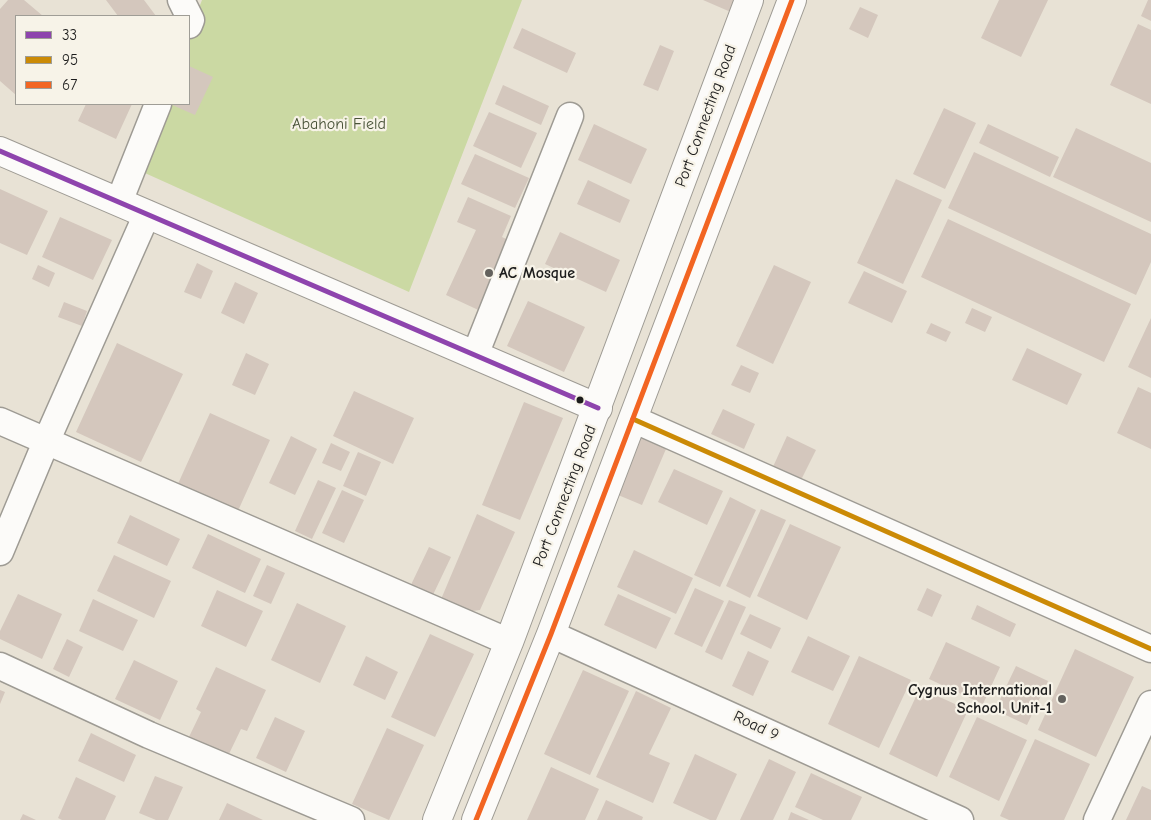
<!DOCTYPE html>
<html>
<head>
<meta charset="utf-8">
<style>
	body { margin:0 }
	#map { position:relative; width:1151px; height:820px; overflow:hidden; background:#e8e2d5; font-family:"Comic Neue",sans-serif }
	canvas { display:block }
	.legend { position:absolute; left:15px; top:15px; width:175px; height:90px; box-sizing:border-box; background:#f7f3e8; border:1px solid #9f9d96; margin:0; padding:6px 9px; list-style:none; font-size:15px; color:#1c1c1c }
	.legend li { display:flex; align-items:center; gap:10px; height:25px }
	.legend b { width:25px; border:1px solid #9f9d96 }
</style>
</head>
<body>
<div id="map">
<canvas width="1151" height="820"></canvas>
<ul class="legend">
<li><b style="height:6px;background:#8e44ad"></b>33</li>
<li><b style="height:6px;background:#cb8a06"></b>95</li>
<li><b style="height:6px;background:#f26522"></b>67</li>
</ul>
</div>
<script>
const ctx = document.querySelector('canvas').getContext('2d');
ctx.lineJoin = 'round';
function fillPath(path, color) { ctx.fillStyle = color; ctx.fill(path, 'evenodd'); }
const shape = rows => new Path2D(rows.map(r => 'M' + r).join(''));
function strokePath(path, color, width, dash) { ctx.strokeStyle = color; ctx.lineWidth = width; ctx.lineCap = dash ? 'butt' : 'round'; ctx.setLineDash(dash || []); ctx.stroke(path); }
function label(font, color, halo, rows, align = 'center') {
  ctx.font = font + ' "Comic Neue",sans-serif'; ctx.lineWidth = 4.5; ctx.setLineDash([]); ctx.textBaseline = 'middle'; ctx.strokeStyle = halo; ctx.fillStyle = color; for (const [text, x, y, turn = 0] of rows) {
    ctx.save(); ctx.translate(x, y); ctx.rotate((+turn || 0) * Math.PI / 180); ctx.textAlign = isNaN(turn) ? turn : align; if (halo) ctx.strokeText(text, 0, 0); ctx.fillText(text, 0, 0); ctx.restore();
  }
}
const green = shape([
	[202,0,522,0,409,292,136,169,162,104,189,104,189,34]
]);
const building = shape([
	[8,0,24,0,43,16,16,16,16,95,0,81,0,9],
	[106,0,144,0,156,16,118,16],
	[703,0,739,0,733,13],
	[999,0,1048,0,1021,57,981,38],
	[1148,0,1151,0,1151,21,1141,16],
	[860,7,878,15,868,38,849,29],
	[1138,24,1151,30,1151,104,1110,85],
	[522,28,576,53,567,73,513,48],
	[660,45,674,51,658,91,643,85],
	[189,66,213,77,195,115,170,104,189,104],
	[503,85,549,106,541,125,495,104],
	[86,104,132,104,116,139,78,121],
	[944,108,976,123,945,189,913,174],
	[489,112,537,133,521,168,473,146],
	[594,124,647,149,631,184,578,160],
	[988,124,1059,157,1050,177,979,143],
	[1076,128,1151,163,1151,222,1053,177],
	[974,152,1151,234,1151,262,1136,295,948,208],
	[475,154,529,178,515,208,461,184],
	[896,179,942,200,903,284,857,263],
	[588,180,630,200,620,223,577,204],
	[0,189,48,211,27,255,0,243],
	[468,197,511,216,502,237,531,251,500,320,446,295,476,230,457,222],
	[60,217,112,240,93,280,42,257],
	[948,219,1131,304,1104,362,921,277],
	[560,232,620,260,606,292,545,264],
	[197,263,213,271,201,299,184,292],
	[38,265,55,273,49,287,32,279],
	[774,265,811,282,773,364,736,346],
	[864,271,907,291,892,323,848,303],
	[235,282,258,293,244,324,221,313],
	[528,301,585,327,564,372,507,346],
	[64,302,87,311,82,326,58,317],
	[972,308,992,317,985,332,965,323],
	[1151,318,1151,378,1128,367],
	[931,323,951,332,946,342,926,333],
	[117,343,183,374,141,462,76,432],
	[1027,348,1082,374,1067,405,1012,380],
	[246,353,269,364,255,395,232,385],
	[741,365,759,373,750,393,731,385],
	[1138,387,1151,393,1151,449,1117,433],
	[354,391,414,418,393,464,333,436],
	[524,402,563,418,520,520,482,505],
	[723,409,755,424,744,449,711,434],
	[210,413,270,440,237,513,177,486],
	[638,428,669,442,642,505,611,492],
	[291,436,317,449,295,495,269,483],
	[787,436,816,450,800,482,772,469],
	[331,443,350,452,341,471,322,463],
	[358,452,381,462,366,496,343,486],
	[674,469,723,491,707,525,658,502],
	[318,480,336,488,312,539,295,531],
	[342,490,364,500,344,543,322,533],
	[730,497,756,510,720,587,694,575],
	[761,509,786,520,750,598,726,586],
	[477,514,515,532,480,610,458,613,439,604],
	[130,515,180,539,167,566,117,543],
	[790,524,841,547,807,620,757,596],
	[208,534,261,559,245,593,192,568],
	[429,547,451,557,431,599,409,589],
	[634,550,693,578,676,614,617,587],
	[114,555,171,581,154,618,97,591],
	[267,565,285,573,271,604,253,596],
	[695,588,724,601,702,647,674,634],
	[927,588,942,595,932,617,917,610],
	[217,590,263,611,246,647,201,626],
	[18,594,62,614,42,659,0,639,0,631],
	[618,594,671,618,656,649,604,625],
	[93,599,138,620,123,651,79,631],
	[729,600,746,607,722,660,705,652],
	[297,603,346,626,320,683,271,660],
	[977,605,1016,624,1010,637,971,619],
	[750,614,781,628,771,649,740,634],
	[430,634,474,654,435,737,391,717],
	[808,636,850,656,833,691,791,672],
	[67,639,83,647,69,677,53,669],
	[946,642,1000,667,983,704,929,679],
	[1075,649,1134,677,1096,757,1038,730],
	[748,651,769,661,753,696,732,686],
	[366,656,398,672,385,700,353,685],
	[859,656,911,680,879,748,828,724],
	[134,660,178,681,160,720,115,699],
	[1016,666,1048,681,1027,725,995,710],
	[216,667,266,690,247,731,241,729,227,758,188,739,201,712,196,709],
	[583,670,629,691,590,775,544,754],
	[920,688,968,710,937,777,889,754],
	[0,690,5,692,0,704],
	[636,691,671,708,649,754,670,763,653,803,596,777],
	[275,717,305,731,286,772,256,758],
	[977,717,1027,740,999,801,949,777],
	[387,728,424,745,389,820,352,804],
	[91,733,136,755,124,782,78,761],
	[1035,739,1090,764,1064,820,1009,820,1000,816],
	[695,754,737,774,716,820,710,820,673,803],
	[769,759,796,772,773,820,740,820],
	[551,767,599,789,585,820,527,820],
	[811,773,862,797,851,820,823,820,795,807],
	[155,776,183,787,168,820,156,820,139,813],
	[76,777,116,796,105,820,62,820,58,818],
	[1142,786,1151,790,1151,820,1126,820],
	[606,800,643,817,642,820,597,820],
	[227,803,263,820,219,820],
	[791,812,809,820,788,820],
	[23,814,36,820,20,820]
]);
const minor = shape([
	[181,0,191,20,189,25],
	[119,202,158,104],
	[475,355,570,116],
	[633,419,1151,649],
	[0,421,509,642],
	[0,552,46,442,147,214],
	[551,634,960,820],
	[0,666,149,735,351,820],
	[1097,820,1151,704]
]);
const tertiary = shape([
	[0,151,598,408]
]);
const trunk = shape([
	[437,820,509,642,749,0],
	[476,820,551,634,792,0]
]);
const bus1 = shape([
	[0,151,598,408]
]);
const bus2 = shape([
	[633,419,1151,649]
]);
const bus3 = shape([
	[476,820,551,634,792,0]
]);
const markers = [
	[489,273,5,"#63615d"],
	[580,400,4.5,"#1c1c1c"],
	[1062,699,5,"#63615d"]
];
const streetNames = [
	["Port Connecting Road",706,116,-70],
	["Port Connecting Road",565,496,-69],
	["Road 9",756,726,25]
];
const parkNames = [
	["Abahoni Field",339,124]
];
const poiNames = [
	["AC Mosque",499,273],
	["Cygnus International",1052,690,"right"],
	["School, Unit-1",1052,708,"right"]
];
fillPath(green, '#cbd9a3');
fillPath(building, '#d4c7bd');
strokePath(minor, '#9e9b94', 29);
strokePath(tertiary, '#9e9b94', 30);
strokePath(trunk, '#9e9b94', 30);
strokePath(minor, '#fcfbf9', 26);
strokePath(tertiary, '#fcfbf9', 28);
strokePath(trunk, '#fcfbf9', 28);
strokePath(bus1, '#8e44ad', 5);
strokePath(bus2, '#cb8a06', 5);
strokePath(bus3, '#f26522', 5);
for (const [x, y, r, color] of markers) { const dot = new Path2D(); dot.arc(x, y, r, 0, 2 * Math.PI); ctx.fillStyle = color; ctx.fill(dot); strokePath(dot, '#f7f3e8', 2); }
label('16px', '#1c1c1c', '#f7f3e8', streetNames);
label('16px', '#495338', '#f7f3e8', parkNames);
label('bold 16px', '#1c1c1c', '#f7f3e8', poiNames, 'left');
</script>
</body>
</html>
